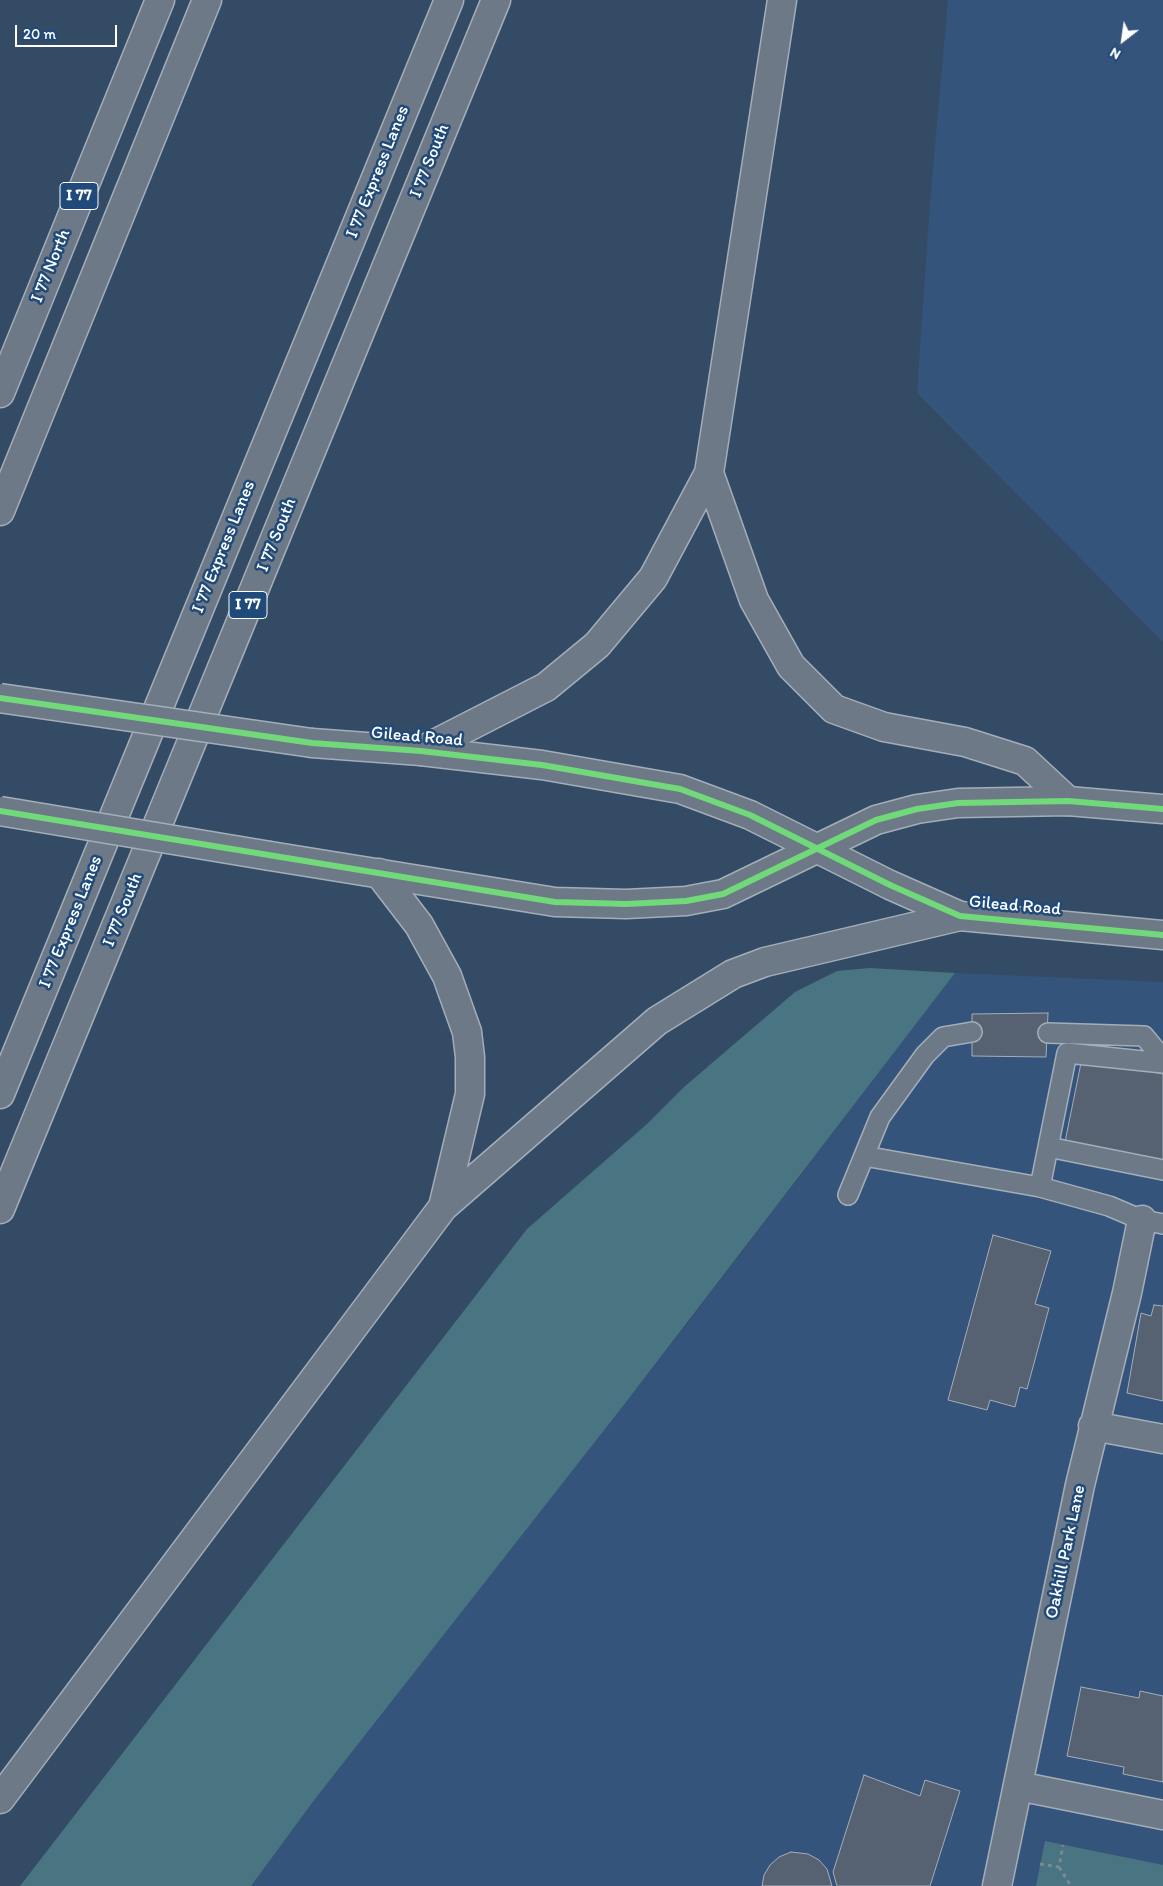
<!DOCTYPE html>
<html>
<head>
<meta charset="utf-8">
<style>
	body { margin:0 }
	#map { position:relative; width:1163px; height:1886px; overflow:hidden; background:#344b65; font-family:Itim,sans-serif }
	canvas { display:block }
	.north { position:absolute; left:1098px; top:15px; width:50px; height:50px; -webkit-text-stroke:4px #1f4a7a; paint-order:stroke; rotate:210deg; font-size:14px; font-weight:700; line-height:20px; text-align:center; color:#fff }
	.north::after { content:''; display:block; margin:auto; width:18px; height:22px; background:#fff; clip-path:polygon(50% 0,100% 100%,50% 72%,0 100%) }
	.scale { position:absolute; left:15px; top:25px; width:102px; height:22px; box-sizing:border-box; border:2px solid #fff; border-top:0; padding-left:6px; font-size:15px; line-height:18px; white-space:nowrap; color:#fff; -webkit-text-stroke:4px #1f4a7a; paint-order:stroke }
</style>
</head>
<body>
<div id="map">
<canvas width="1163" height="1886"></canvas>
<div class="north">N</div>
<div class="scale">20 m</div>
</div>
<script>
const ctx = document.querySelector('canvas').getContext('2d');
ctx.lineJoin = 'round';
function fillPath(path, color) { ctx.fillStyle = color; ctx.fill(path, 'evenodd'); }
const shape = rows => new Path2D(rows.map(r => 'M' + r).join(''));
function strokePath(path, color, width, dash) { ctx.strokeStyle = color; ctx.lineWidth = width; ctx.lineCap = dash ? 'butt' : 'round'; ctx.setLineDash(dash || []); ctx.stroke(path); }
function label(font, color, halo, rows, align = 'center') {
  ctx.font = font + ' Itim,sans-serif'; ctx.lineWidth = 5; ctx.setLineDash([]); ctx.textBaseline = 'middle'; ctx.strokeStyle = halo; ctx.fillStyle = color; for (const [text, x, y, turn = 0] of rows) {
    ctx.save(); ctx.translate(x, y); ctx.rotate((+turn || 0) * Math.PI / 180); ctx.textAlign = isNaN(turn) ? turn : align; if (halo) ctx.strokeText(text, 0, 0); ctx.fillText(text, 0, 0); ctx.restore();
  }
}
const built = shape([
	[948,0,1163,0,1163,642,917,393,930,202],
	[955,973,1163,982,1163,1886,251,1886,315,1799,676,1338]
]);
const green = shape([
	[870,968,955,973,623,1406,315,1799,251,1886,20,1886,527,1229,647,1124,684,1087,795,992,837,971],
	[1045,1841,1163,1865,1163,1886,1036,1886]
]);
const building = shape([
	[1048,1013,1046,1057,972,1056,972,1014,1048,1013],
	[1082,1058,1163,1074,1163,1167,1064,1147,1082,1058],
	[993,1235,1051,1251,1035,1304,1049,1308,1027,1389,1020,1387,1015,1407,990,1400,987,1410,948,1400,993,1235],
	[1154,1305,1163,1306,1163,1401,1127,1393,1141,1313,1151,1316,1154,1305],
	[1081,1687,1139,1698,1140,1691,1163,1696,1163,1782,1123,1774,1124,1767,1067,1756,1081,1687],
	[864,1775,920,1796,925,1780,960,1791,930,1886,837,1886,833,1872,864,1775],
	[791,1852,808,1854,819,1860,827,1869,832,1886,762,1886,764,1875,770,1865,779,1857,791,1852]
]);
const path = shape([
	[1040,1864,1059,1867,1063,1845],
	[1059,1867,1071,1886]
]);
const lane = shape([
	[1048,1033,1144,1036,1163,1059],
	[1163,1063,1067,1053,1040,1187,1109,1206,1142,1220,1163,1224],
	[1048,1147,1163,1170],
	[864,1156,1040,1187],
	[848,1195,880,1117,925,1055,943,1037,972,1032]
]);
const street = shape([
	[1093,1426,1163,1439],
	[1018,1786,1163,1815],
	[997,1886,1080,1485,1127,1293,1142,1220]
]);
const secondary = shape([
	[312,743,421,751,542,765,680,789,750,815,890,885,960,916,1163,935],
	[270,856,555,902,626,904,686,901,723,894,876,820,917,809,958,803,1068,801,1163,809]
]);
const highway = shape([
	[0,393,160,0],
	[709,473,754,600,791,666,834,709,884,727,965,742,1025,761,1068,801],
	[0,511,207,0],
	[421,751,546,687,597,645,653,578,709,473,782,0],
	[379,873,419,925,447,976,467,1032,470,1057,470,1094,443,1207],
	[0,1094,449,0],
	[0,1209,496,0],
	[0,1799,443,1207,657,1021,733,974,765,962,960,916]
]);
const secondaryBridge = shape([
	[0,698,312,743],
	[0,811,270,856]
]);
const cycleway = shape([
	[0,698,312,743,421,751,542,765,680,789,750,815,890,885,960,916,1163,935],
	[0,811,555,902,626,904,686,901,723,894,876,820,917,809,958,803,1068,801,1163,809]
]);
const shields = [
	[79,196,38],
	[248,605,38]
];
const shieldNames = [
	["I 77",79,196],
	["I 77",248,605]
];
const streetNames = [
	["I 77 South",430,161,-68],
	["I 77 Express Lanes",378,172,-68],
	["I 77 North",51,266,-68],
	["I 77 South",277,535,-68],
	["I 77 Express Lanes",224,547,-68],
	["Gilead Road",417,737,5],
	["Gilead Road",1015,906,5],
	["I 77 South",123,910,-68],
	["I 77 Express Lanes",71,922,-68],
	["Oakhill Park Lane",1066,1552,-78]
];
fillPath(built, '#34547b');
fillPath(green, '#497582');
fillPath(building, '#566272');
strokePath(building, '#a4aeba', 1);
strokePath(lane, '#a4aeba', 22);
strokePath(street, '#a4aeba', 31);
strokePath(secondary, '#a4aeba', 31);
strokePath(highway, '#a4aeba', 31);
strokePath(path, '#7e8895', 3, [4, 4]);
strokePath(lane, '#6d7986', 19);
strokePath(street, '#6d7986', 28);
strokePath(secondary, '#6d7986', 28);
strokePath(highway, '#6d7986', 28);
strokePath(secondaryBridge, '#a4aeba', 31, []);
strokePath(secondaryBridge, '#6d7986', 28);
strokePath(cycleway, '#71d979', 6);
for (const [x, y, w] of shields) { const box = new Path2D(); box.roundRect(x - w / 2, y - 13.5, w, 27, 4); ctx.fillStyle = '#1f4a7a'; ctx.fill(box); strokePath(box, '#fff', 1); }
label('bold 16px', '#fff', null, shieldNames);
label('18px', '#fff', '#1f4a7a', streetNames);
</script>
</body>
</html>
